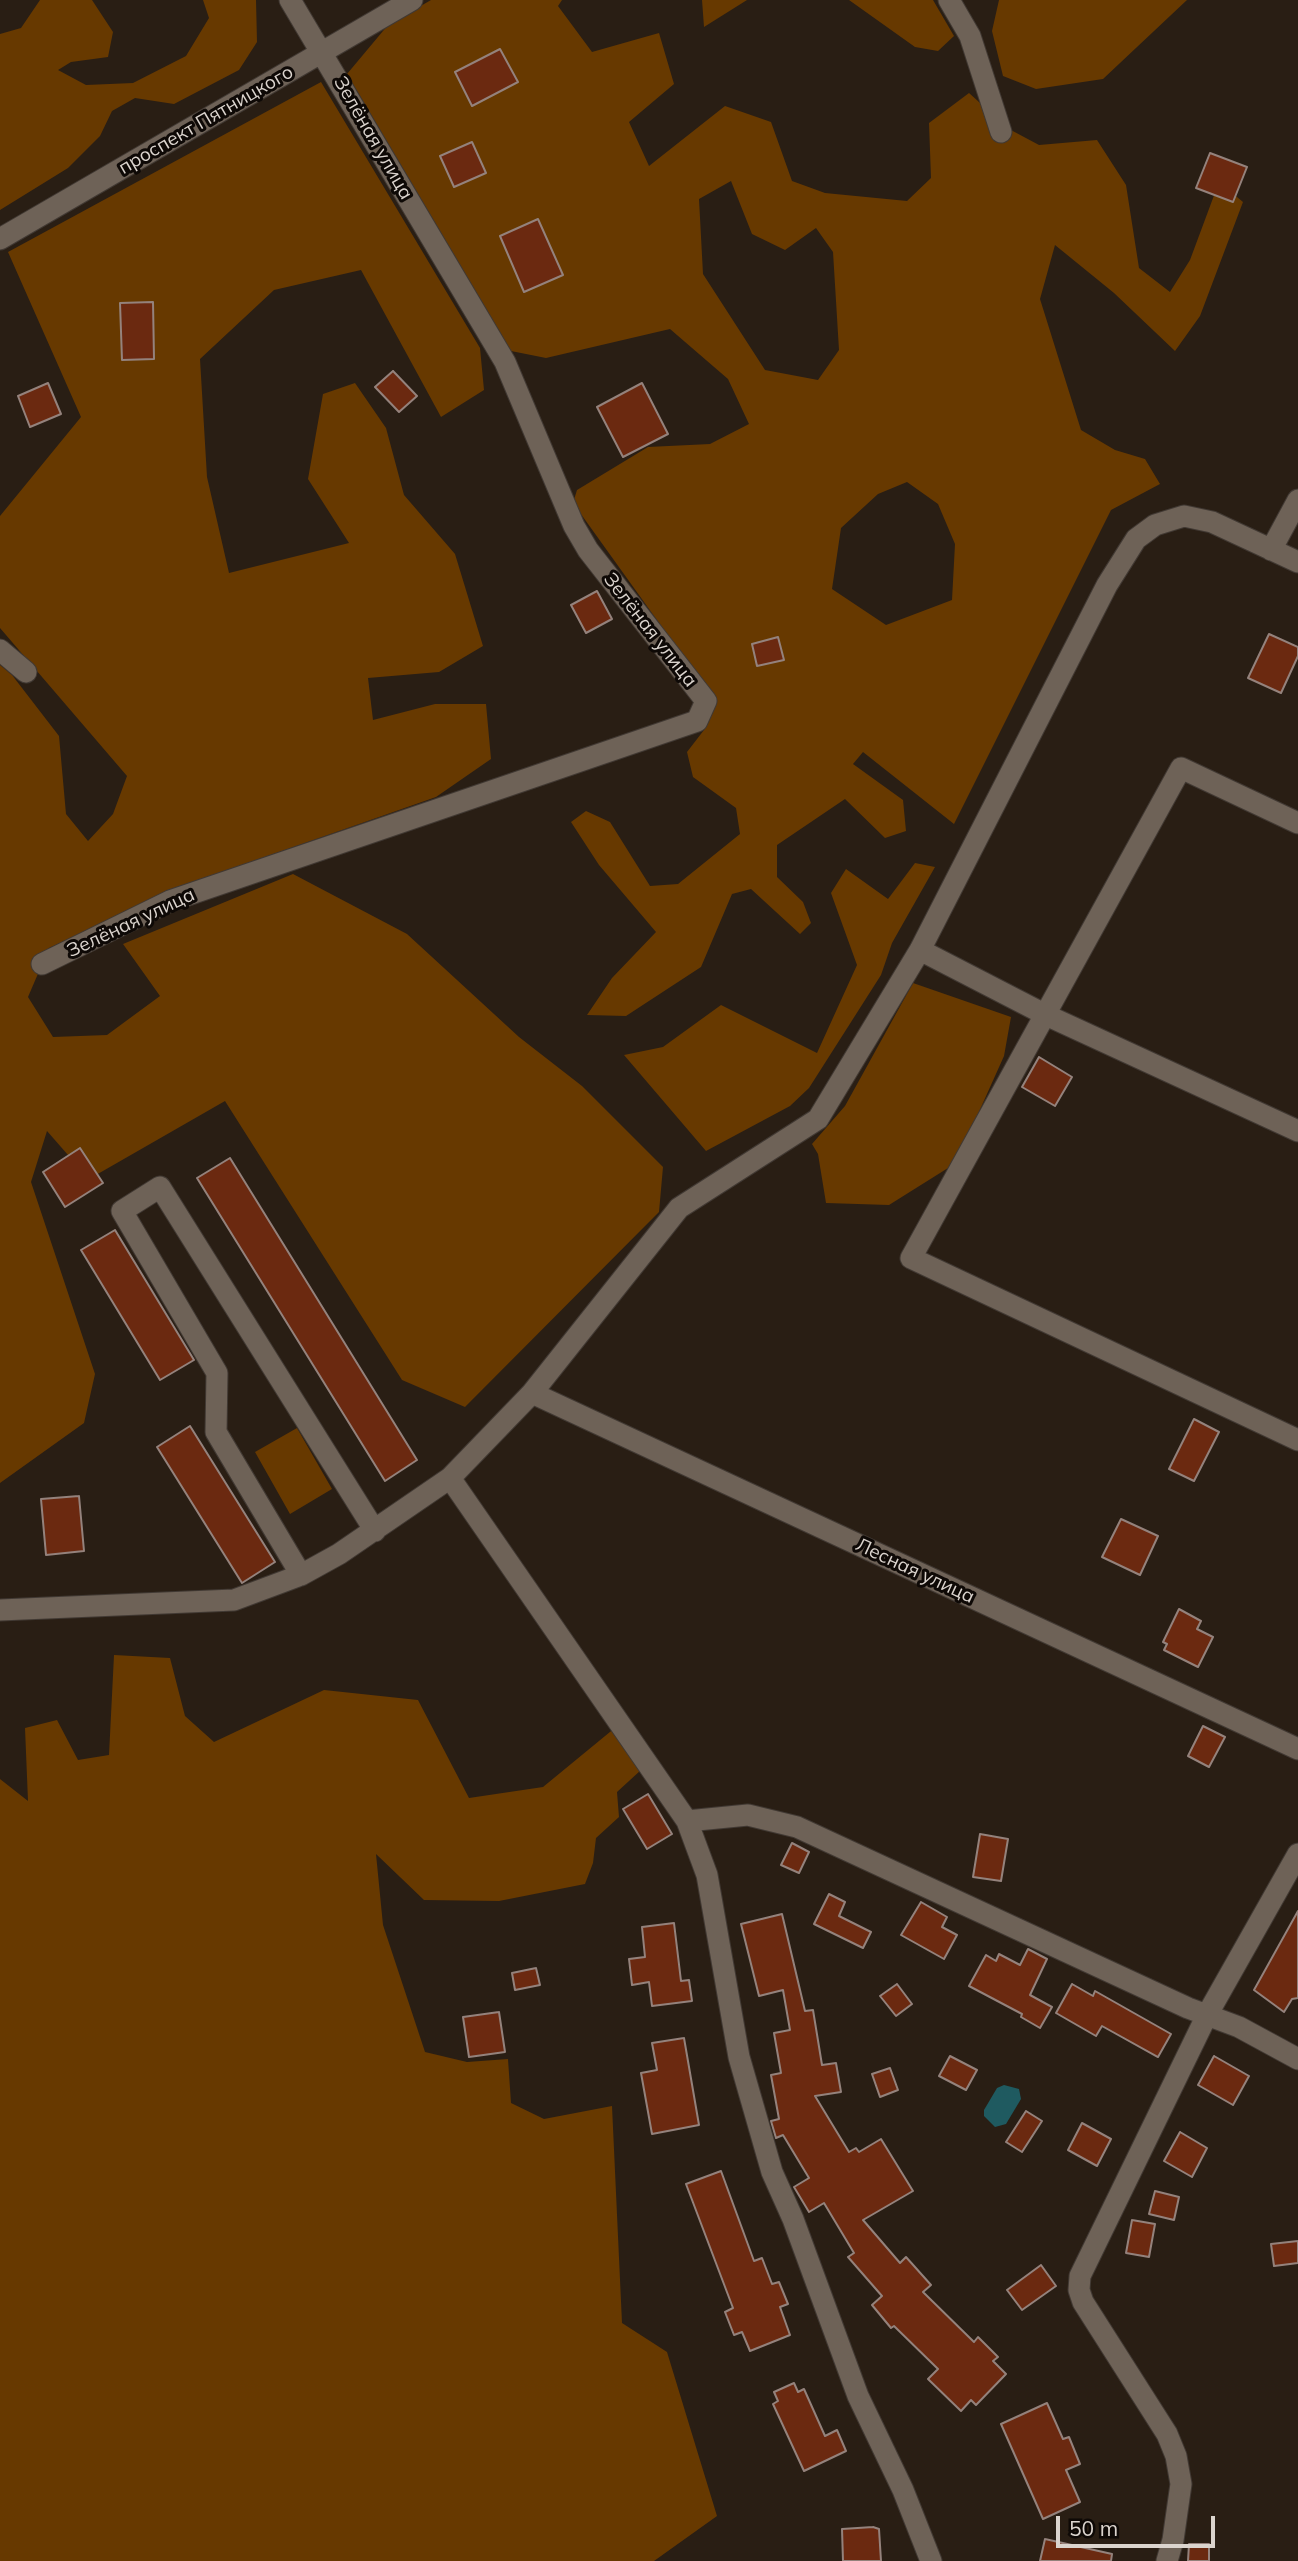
<!DOCTYPE html>
<html>
<head>
<meta charset="utf-8">
<style>
	body { margin:0 }
	#map { position:relative; width:1298px; height:2561px; overflow:hidden; background:#291e14; font-family:Mulish,sans-serif }
	canvas { display:block }
	.scale { position:absolute; left:1056px; top:2516px; width:159px; height:32px; box-sizing:border-box; border:4px solid #dbd4ce; border-top:0; padding-left:9px; font-size:21px; line-height:24px; white-space:nowrap; color:#dbd4ce; -webkit-text-stroke:5px #0e0906; paint-order:stroke }
</style>
</head>
<body>
<div id="map">
<canvas width="1298" height="2561"></canvas>
<div class="scale">50 m</div>
</div>
<script>
const ctx = document.querySelector('canvas').getContext('2d');
ctx.lineJoin = 'round';
function fillPath(path, color) { ctx.fillStyle = color; ctx.fill(path, 'evenodd'); }
const shape = rows => new Path2D(rows.map(r => 'M' + r).join(''));
function strokePath(path, color, width, dash) { ctx.strokeStyle = color; ctx.lineWidth = width; ctx.lineCap = dash ? 'butt' : 'round'; ctx.setLineDash(dash || []); ctx.stroke(path); }
function label(font, color, halo, rows, align = 'center') {
  ctx.font = font + ' Mulish,sans-serif'; ctx.lineWidth = 6; ctx.setLineDash([]); ctx.textBaseline = 'middle'; ctx.strokeStyle = halo; ctx.fillStyle = color; for (const [text, x, y, turn = 0] of rows) {
    ctx.save(); ctx.translate(x, y); ctx.rotate((+turn || 0) * Math.PI / 180); ctx.textAlign = isNaN(turn) ? turn : align; if (halo) ctx.strokeText(text, 0, 0); ctx.fillText(text, 0, 0); ctx.restore();
  }
}
const green = shape([
	[40,0,92,0,113,32,108,57,71,62,58,70,86,85,133,83,186,56,209,18,203,0,256,0,257,42,239,70,174,104,135,98,112,111,100,136,68,168,0,210,0,34,21,28],
	[431,0,562,0,558,6,592,52,659,33,674,84,629,122,649,166,725,106,771,122,792,181,825,193,907,201,931,178,929,123,969,93,1009,129,1039,145,1097,140,1126,185,1139,268,1170,292,1190,260,1219,182,1243,202,1200,316,1175,351,1114,293,1055,245,1040,299,1081,430,1115,450,1145,459,1160,484,1111,510,954,824,863,752,853,764,903,800,906,831,885,838,845,799,777,845,777,877,803,902,811,923,800,934,751,889,732,894,701,967,626,1016,587,1015,612,978,656,932,599,865,571,822,586,811,610,822,650,886,678,884,740,834,736,808,693,777,687,752,704,730,715,701,573,503,577,490,648,447,710,444,749,424,728,379,670,329,546,358,511,351,347,74,388,25],
	[731,181,752,234,785,250,816,228,833,252,839,350,818,380,765,370,703,274,699,199],
	[907,482,938,504,955,544,952,600,886,625,832,589,841,528,878,494],
	[702,0,747,0,704,27],
	[849,0,933,0,954,36,938,51,915,47],
	[999,0,1187,0,1103,79,1036,89,1003,76,992,31],
	[321,82,480,348,484,390,441,417,361,270,274,290,200,359,207,477,229,573,349,543,308,479,323,394,355,383,386,428,404,495,455,554,483,646,439,672,368,678,373,720,435,704,486,704,491,759,436,797,194,882,49,948,28,997,53,1037,107,1035,160,996,123,944,293,874,407,934,519,1037,582,1086,663,1167,659,1212,465,1407,402,1380,225,1101,89,1179,47,1131,31,1182,95,1374,84,1423,0,1483,0,665,12,675,59,736,66,814,88,841,113,814,127,776,0,628,0,516,81,417,8,252],
	[915,863,935,867,892,943,881,975,809,1088,790,1106,706,1151,624,1055,663,1047,721,1005,817,1053,857,965,831,893,846,869,888,899],
	[913,983,1011,1017,1004,1056,956,1163,889,1205,826,1203,818,1154,812,1144,845,1106],
	[297,1428,332,1489,290,1514,255,1452],
	[114,1655,170,1658,185,1716,214,1742,324,1690,418,1700,469,1798,543,1787,616,1727,641,1770,617,1792,619,1817,596,1838,593,1863,585,1884,499,1901,424,1900,376,1854,383,1925,425,2052,467,2062,508,2059,511,2103,544,2119,612,2106,622,2323,667,2352,717,2516,654,2561,0,2561,0,1779,28,1801,25,1728,57,1720,78,1760,109,1755]
]);
const water = shape([
	[1004,2085,1019,2089,1021,2099,1006,2124,995,2127,984,2116,984,2110,997,2088]
]);
const building = shape([
	[500,49,518,82,472,106,455,72,500,49],
	[472,142,486,173,454,187,440,156,472,142],
	[1210,153,1247,167,1233,202,1196,188,1210,153],
	[538,219,563,275,524,292,500,236,538,219],
	[153,302,154,359,122,360,120,303,153,302],
	[393,371,417,396,399,412,375,387,393,371],
	[48,383,61,414,30,427,18,396,48,383],
	[642,383,668,434,623,457,597,407,642,383],
	[597,591,612,619,586,633,571,605,597,591],
	[1269,634,1298,647,1298,656,1281,693,1248,678,1269,634],
	[778,637,784,660,757,666,752,644,778,637],
	[1039,1057,1072,1077,1055,1106,1022,1087,1039,1057],
	[80,1148,103,1183,65,1207,43,1172,80,1148],
	[230,1158,417,1460,385,1481,197,1178,230,1158],
	[115,1230,194,1360,160,1380,81,1250,115,1230],
	[1194,1419,1219,1432,1194,1481,1169,1469,1194,1419],
	[190,1426,275,1562,242,1583,157,1447,190,1426],
	[79,1496,84,1551,46,1555,41,1499,79,1496],
	[1121,1519,1158,1536,1140,1575,1102,1557,1121,1519],
	[1179,1609,1201,1621,1197,1629,1213,1637,1198,1667,1164,1650,1167,1644,1163,1642,1179,1609],
	[1203,1726,1225,1737,1209,1767,1188,1756,1203,1726],
	[648,1794,672,1834,647,1849,623,1809,648,1794],
	[980,1834,1008,1839,1001,1881,973,1877,980,1834],
	[792,1843,809,1852,799,1873,781,1865,792,1843],
	[829,1894,845,1902,839,1916,871,1932,863,1948,814,1924,829,1894],
	[921,1902,947,1917,942,1927,957,1935,944,1959,901,1935,921,1902],
	[1298,1911,1298,1998,1292,1999,1284,2012,1254,1990,1298,1911],
	[782,1914,805,2011,813,2010,822,2065,836,2063,841,2092,815,2096,849,2152,856,2148,859,2152,881,2139,913,2191,863,2220,900,2263,906,2257,931,2285,923,2292,974,2342,978,2337,998,2357,993,2361,1006,2374,976,2405,971,2400,961,2411,928,2379,938,2369,894,2326,891,2328,872,2305,882,2296,848,2257,854,2253,824,2203,809,2212,794,2187,809,2178,783,2135,776,2138,771,2121,779,2119,771,2075,781,2073,774,2033,790,2030,783,1990,759,1996,741,1924,782,1914],
	[674,1923,681,1981,689,1980,692,2001,652,2006,649,1982,632,1985,629,1959,645,1957,642,1927,674,1923],
	[1028,1949,1047,1959,1030,1995,1052,2007,1040,2028,1021,2017,1022,2014,969,1986,986,1955,996,1961,999,1954,1020,1965,1028,1949],
	[536,1968,540,1985,515,1990,512,1973,536,1968],
	[897,1984,912,2004,896,2016,880,1996,897,1984],
	[1072,1984,1093,1996,1095,1991,1171,2034,1158,2057,1102,2026,1096,2036,1056,2013,1072,1984],
	[499,2012,505,2052,469,2057,463,2017,499,2012],
	[684,2038,699,2125,652,2134,641,2073,657,2070,652,2043,684,2038],
	[950,2056,977,2070,966,2090,939,2076,950,2056],
	[1214,2056,1249,2076,1233,2105,1198,2085,1214,2056],
	[890,2068,898,2090,880,2097,872,2074,890,2068],
	[1026,2111,1042,2121,1022,2152,1006,2142,1026,2111],
	[1082,2123,1111,2139,1097,2166,1068,2150,1082,2123],
	[1180,2132,1207,2148,1192,2177,1164,2161,1180,2132],
	[721,2171,754,2261,762,2258,772,2284,779,2282,788,2304,780,2307,790,2335,750,2351,742,2332,734,2335,725,2312,733,2308,686,2184,721,2171],
	[1155,2191,1179,2197,1174,2220,1149,2214,1155,2191],
	[1132,2220,1155,2224,1149,2257,1126,2253,1132,2220],
	[1298,2241,1298,2263,1274,2266,1271,2244,1298,2241],
	[1041,2265,1056,2286,1022,2310,1007,2290,1041,2265],
	[794,2383,798,2392,804,2389,825,2436,837,2430,846,2451,804,2471,773,2404,778,2401,774,2392,794,2383],
	[1047,2403,1063,2439,1069,2437,1080,2464,1066,2470,1080,2502,1043,2519,1001,2424,1047,2403],
	[873,2527,879,2529,881,2561,843,2561,842,2529,873,2527],
	[1045,2539,1112,2554,1111,2561,1040,2561,1045,2539],
	[1189,2544,1209,2544,1209,2561,1188,2561,1189,2544]
]);
const minor = shape([
	[949,0,970,36,1001,132],
	[0,239,412,0],
	[1271,550,1298,500],
	[0,650,26,672],
	[1298,823,1181,768,911,1258,1298,1440],
	[920,950,1046,1015,1298,1131],
	[42,964,170,901,697,721,706,701,588,550,574,526,505,362,290,0],
	[532,1393,1298,1749],
	[450,1478,687,1821,707,1875,739,2057,772,2172,793,2219,858,2396,903,2490,931,2561],
	[301,1575,216,1432,217,1373,122,1211,160,1187,375,1531],
	[0,1610,234,1600,301,1575,339,1554,450,1478,532,1393,679,1208,818,1119,920,950,1107,585,1136,539,1155,525,1184,516,1212,522,1298,562],
	[687,1821,748,1815,797,1827,1188,2008,1239,2027,1298,2059],
	[1167,2561,1173,2540,1181,2484,1176,2456,1167,2434,1083,2302,1079,2290,1080,2276,1207,2015,1298,1854]
]);
const streetNames = [
	["проспект Пятницкого",206,120,-30],
	["Зелёная улица",373,138,60],
	["Зелёная улица",650,630,52],
	["Зелёная улица",131,923,-25],
	["Лесная улица",915,1571,25]
];
fillPath(green, '#673900');
fillPath(water, '#1f5a60');
fillPath(building, '#6b2910');
strokePath(building, '#94827c', 2);
strokePath(minor, '#413933', 23);
strokePath(minor, '#6e6257', 21);
label('19px', '#dbd4ce', '#0e0906', streetNames);
</script>
</body>
</html>
